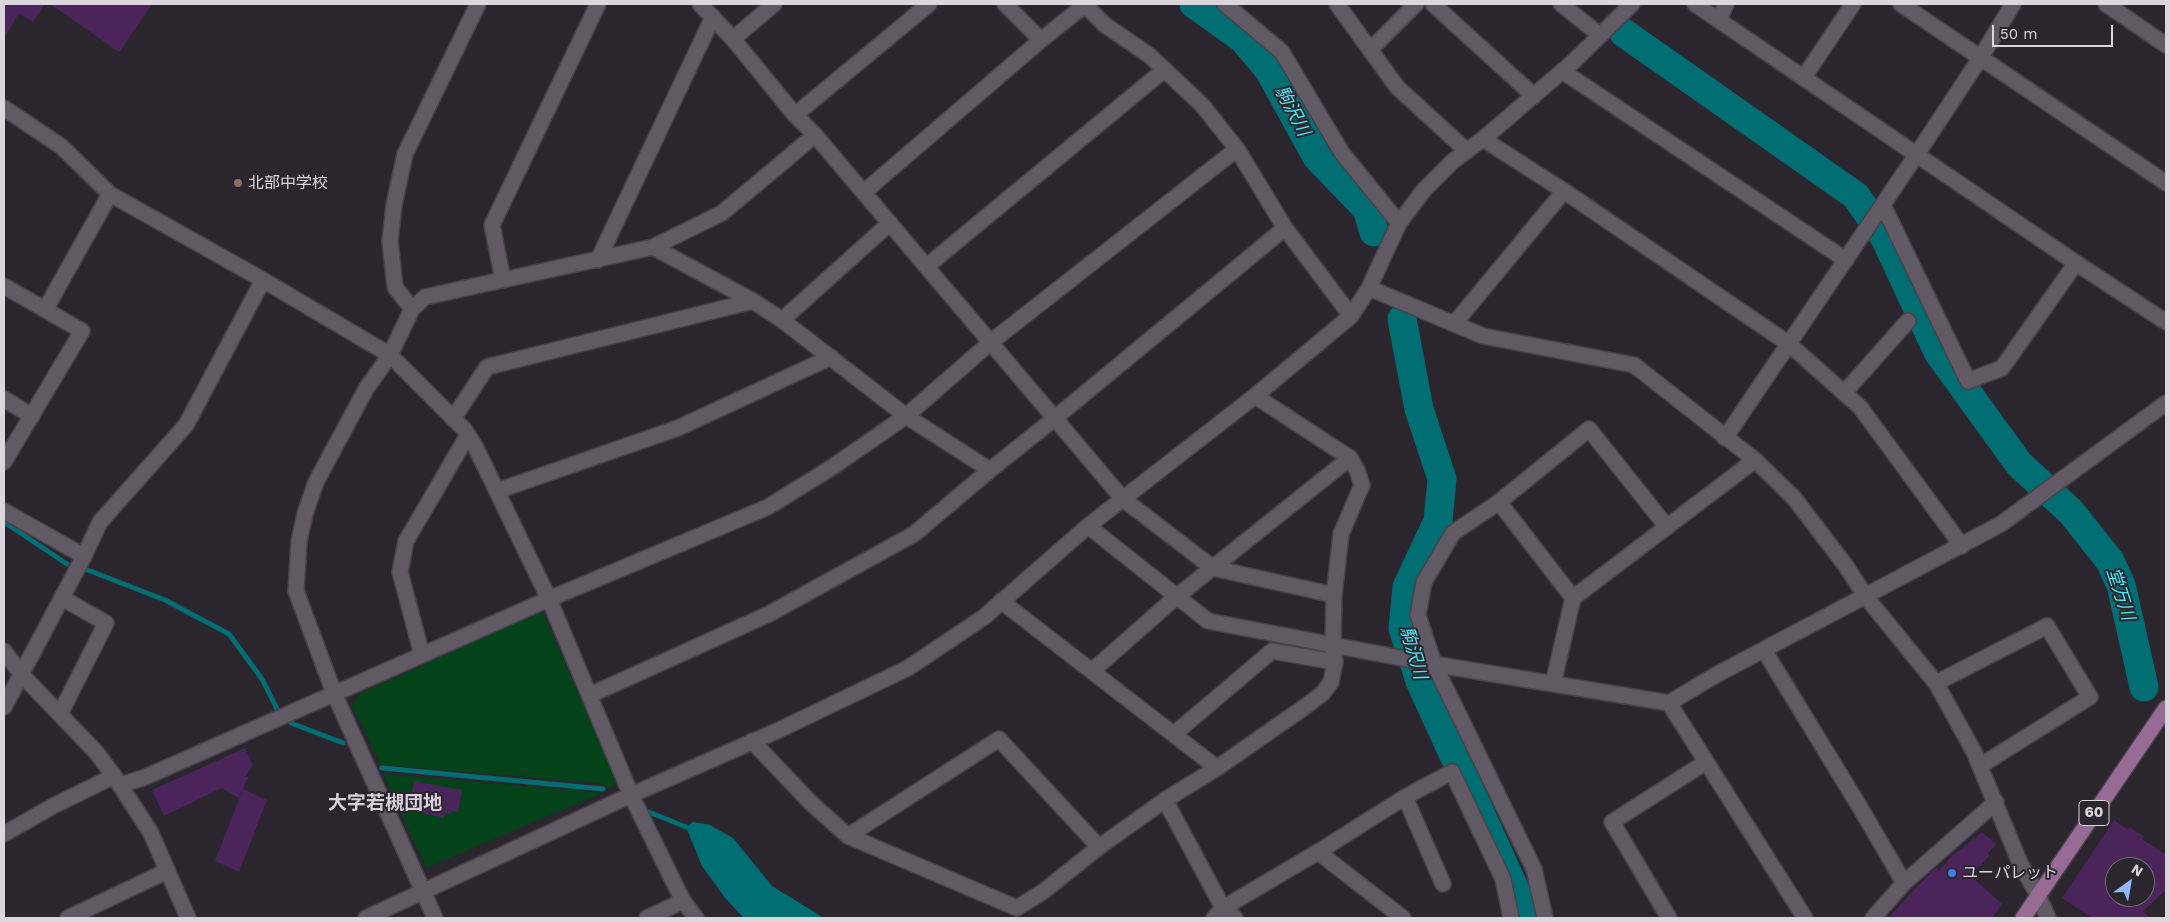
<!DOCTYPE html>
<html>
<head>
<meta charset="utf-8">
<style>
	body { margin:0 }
	#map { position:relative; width:2170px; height:922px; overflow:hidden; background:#2b252e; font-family:"Work Sans",sans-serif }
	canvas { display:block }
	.frame { position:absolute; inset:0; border:5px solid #dad6dc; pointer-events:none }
	.north { position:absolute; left:2105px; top:857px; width:50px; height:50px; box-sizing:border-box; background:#2b252e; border:1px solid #716c74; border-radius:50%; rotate:32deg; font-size:14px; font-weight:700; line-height:20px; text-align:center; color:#dad6dc }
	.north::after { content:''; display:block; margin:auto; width:18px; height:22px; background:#8fb8fd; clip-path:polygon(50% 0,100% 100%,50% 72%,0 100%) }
	.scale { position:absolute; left:1992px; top:25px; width:121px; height:22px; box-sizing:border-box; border:2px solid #dad6dc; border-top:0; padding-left:6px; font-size:15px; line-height:18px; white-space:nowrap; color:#dad6dc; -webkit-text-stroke:4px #2b252e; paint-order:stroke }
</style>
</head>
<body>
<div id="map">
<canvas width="2170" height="922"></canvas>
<div class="frame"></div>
<div class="north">N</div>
<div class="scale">50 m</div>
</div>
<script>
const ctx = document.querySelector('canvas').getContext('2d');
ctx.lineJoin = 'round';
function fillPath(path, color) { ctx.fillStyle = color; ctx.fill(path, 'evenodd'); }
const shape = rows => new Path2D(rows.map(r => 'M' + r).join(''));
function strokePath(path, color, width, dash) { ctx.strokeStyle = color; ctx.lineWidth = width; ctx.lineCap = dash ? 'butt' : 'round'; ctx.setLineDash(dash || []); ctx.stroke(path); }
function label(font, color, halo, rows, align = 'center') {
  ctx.font = font + ' "Work Sans","Noto Sans JP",sans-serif'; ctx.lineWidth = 4; ctx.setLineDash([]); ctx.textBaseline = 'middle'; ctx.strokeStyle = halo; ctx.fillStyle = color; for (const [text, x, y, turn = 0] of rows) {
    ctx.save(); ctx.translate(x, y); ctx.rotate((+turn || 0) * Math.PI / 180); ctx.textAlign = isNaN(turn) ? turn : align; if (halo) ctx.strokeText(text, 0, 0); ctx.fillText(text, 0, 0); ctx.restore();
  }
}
const green = shape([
	[542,611,618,783,610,788,598,783,381,765,352,707,359,694],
	[383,774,585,791,602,793,426,868]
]);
const water = shape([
	[693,822,710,825,733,838,772,886,824,918,744,918,725,898,702,866,686,827]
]);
const stream = shape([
	[4,522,67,564],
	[85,569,165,600,229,634,262,679,278,711],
	[291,723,343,743],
	[382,768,603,789],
	[644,810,686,827]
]);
const river = shape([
	[1194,4,1243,39,1269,70,1317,157,1367,209,1374,232],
	[1624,33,1856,196,1885,238,1938,352,2019,464,2071,512,2110,561,2121,585,2144,687],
	[1402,319,1419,409,1442,479,1438,521,1407,587,1403,628,1420,681,1522,905,1525,918]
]);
const building = shape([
	[4,4,45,4,33,22,19,13,4,38],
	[50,4,152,4,119,52],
	[245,748,253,765,245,777,248,777,239,798,222,788,164,816,152,790],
	[414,781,462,790,458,812,452,811,451,814,445,813,444,818,409,810],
	[243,789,267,800,239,872,215,861],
	[2114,820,2128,830,2129,827,2144,836,2142,839,2166,855,2166,890,2143,911,2150,918,2092,918,2062,898],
	[2115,867,2145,867,2145,897,2115,897],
	[1982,832,1996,844,1988,853,1990,855,1971,876,2002,904,1992,918,1888,918,1931,872,1936,868,1939,871,1952,856]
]);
const minor = shape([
	[700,4,733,39,795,115,815,135,1123,499,1213,568,1334,595],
	[1005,4,1041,40,1085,5,1105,25,1149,55,1202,105,1237,149,1285,228,1351,316],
	[1225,4,1282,52,1342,153,1399,223],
	[1337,4,1397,87,1467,151],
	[1433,4,1534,96],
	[1561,4,1600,35],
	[1695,4,2076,263,2166,322],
	[1901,4,2166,183],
	[2106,4,2166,45],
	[1719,20,1726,4],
	[733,39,774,4],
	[1370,50,1416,4],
	[1562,71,1846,260],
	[1804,77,1853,4],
	[4,108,62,147,110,194,263,280,390,355,464,429,476,448,549,599,631,795,683,901,696,918],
	[795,115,929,4],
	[1483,139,1564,191,1789,344,1860,407,1962,546],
	[864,192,1041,40],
	[1883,205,1968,381,2002,368,2076,263],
	[598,260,713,17],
	[927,266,1164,70],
	[503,280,492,225,598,4],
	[4,286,82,331,4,462],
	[1369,288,1483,336,1634,365,1755,460,1794,498,1846,566,1866,597,1936,683,1974,752,2020,863,2038,895,2048,918],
	[412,309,395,287,390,241,394,205,405,154,478,4],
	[45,310,110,194],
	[782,320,890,223],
	[1454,324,1564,191],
	[1844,393,1908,321],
	[4,399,32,416],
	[453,419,487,367,753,301],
	[1725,438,1917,154,1981,57,2013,4],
	[990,470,1055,418,1285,228],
	[497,491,678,428,831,357],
	[1499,502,1453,533,1424,582,1418,615,1434,664,1534,869,1545,918],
	[4,511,84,556,4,707],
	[1088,526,1208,621,1427,663,1669,703,1714,676,2001,524,2166,403],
	[84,556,100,522,186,425,263,280],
	[1573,598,1499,502,1589,429,1667,527],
	[1001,601,1217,768],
	[1764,650,1861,809,1904,883],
	[4,651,22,675,96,752,114,776,151,833,188,918],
	[422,655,400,572,406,541,468,435],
	[1092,671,1176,597,1350,458],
	[1936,683,2047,626,2090,697,1980,766],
	[1553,684,1573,598,1755,460],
	[590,695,769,614,914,534,990,470,906,416,782,320,753,301,653,247],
	[1669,703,1805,918],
	[60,714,106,623,62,598],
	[1174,734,1272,651,1335,662],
	[752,741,811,803,848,836,1017,908,1044,891,1099,847,1165,800,1217,768,1306,706,1323,693,1331,682,1335,662,1333,646,1334,595,1341,534,1362,485,1357,470,1350,458,1255,396],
	[120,785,143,778,549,599,768,507,834,466,906,416,991,342,1237,149],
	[1405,797,1443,884],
	[1165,800,1223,908,1235,918],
	[4,834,53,806,114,776],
	[848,836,999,739,1099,847],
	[1318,852,1403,918],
	[68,918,167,871],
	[366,918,631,795,779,730,908,668,984,617,1088,526,1255,396,1351,316,1369,288,1399,223,1424,190,1453,161,1483,139,1573,62,1632,4],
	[435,918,334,693,296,591,299,541,305,514,316,482,366,389,390,355,412,309,425,297,653,247,722,213,815,135],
	[647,918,683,901],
	[1214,918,1223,908,1318,852,1405,797,1452,772,1503,879,1511,918],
	[1669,918,1612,822,1706,762],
	[1873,918,1904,883,1996,802]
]);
const major = shape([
	[2023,918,2166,708]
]);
const markers = [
	[238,183,5,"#8d6e63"],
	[1952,873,5,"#3f7fe0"]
];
const shields = [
	[2094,813,30]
];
const shieldNames = [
	["60",2094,813]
];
const poiNames = [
	["北部中学校",248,183],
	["ユーパレット",1962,873]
];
const waterNames = [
	["駒沢川",1292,111,62],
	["堂万川",2120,594,72],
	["駒沢川",1413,653,74]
];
const quarterNames = [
	["大字若槻団地",385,803]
];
fillPath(green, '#044219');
fillPath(water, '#016e73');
strokePath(stream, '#016e73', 5);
strokePath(river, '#016e73', 29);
fillPath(building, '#4c245c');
strokePath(minor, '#474249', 18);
strokePath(major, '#474249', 18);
strokePath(minor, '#615964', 15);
strokePath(major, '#986a96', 15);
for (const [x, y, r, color] of markers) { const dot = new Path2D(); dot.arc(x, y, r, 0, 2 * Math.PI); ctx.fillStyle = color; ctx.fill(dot); strokePath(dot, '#2b252e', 2); }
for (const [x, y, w] of shields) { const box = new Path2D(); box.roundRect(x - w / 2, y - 12.5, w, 25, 4); ctx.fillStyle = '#2b252e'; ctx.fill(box); strokePath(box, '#dad6dc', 1); }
label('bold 15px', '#dad6dc', null, shieldNames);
label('16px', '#dad6dc', '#2b252e', poiNames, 'left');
label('italic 18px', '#44edf6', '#2b252e', waterNames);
label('bold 19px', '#d8cfdc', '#2b252e', quarterNames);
</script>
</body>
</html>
